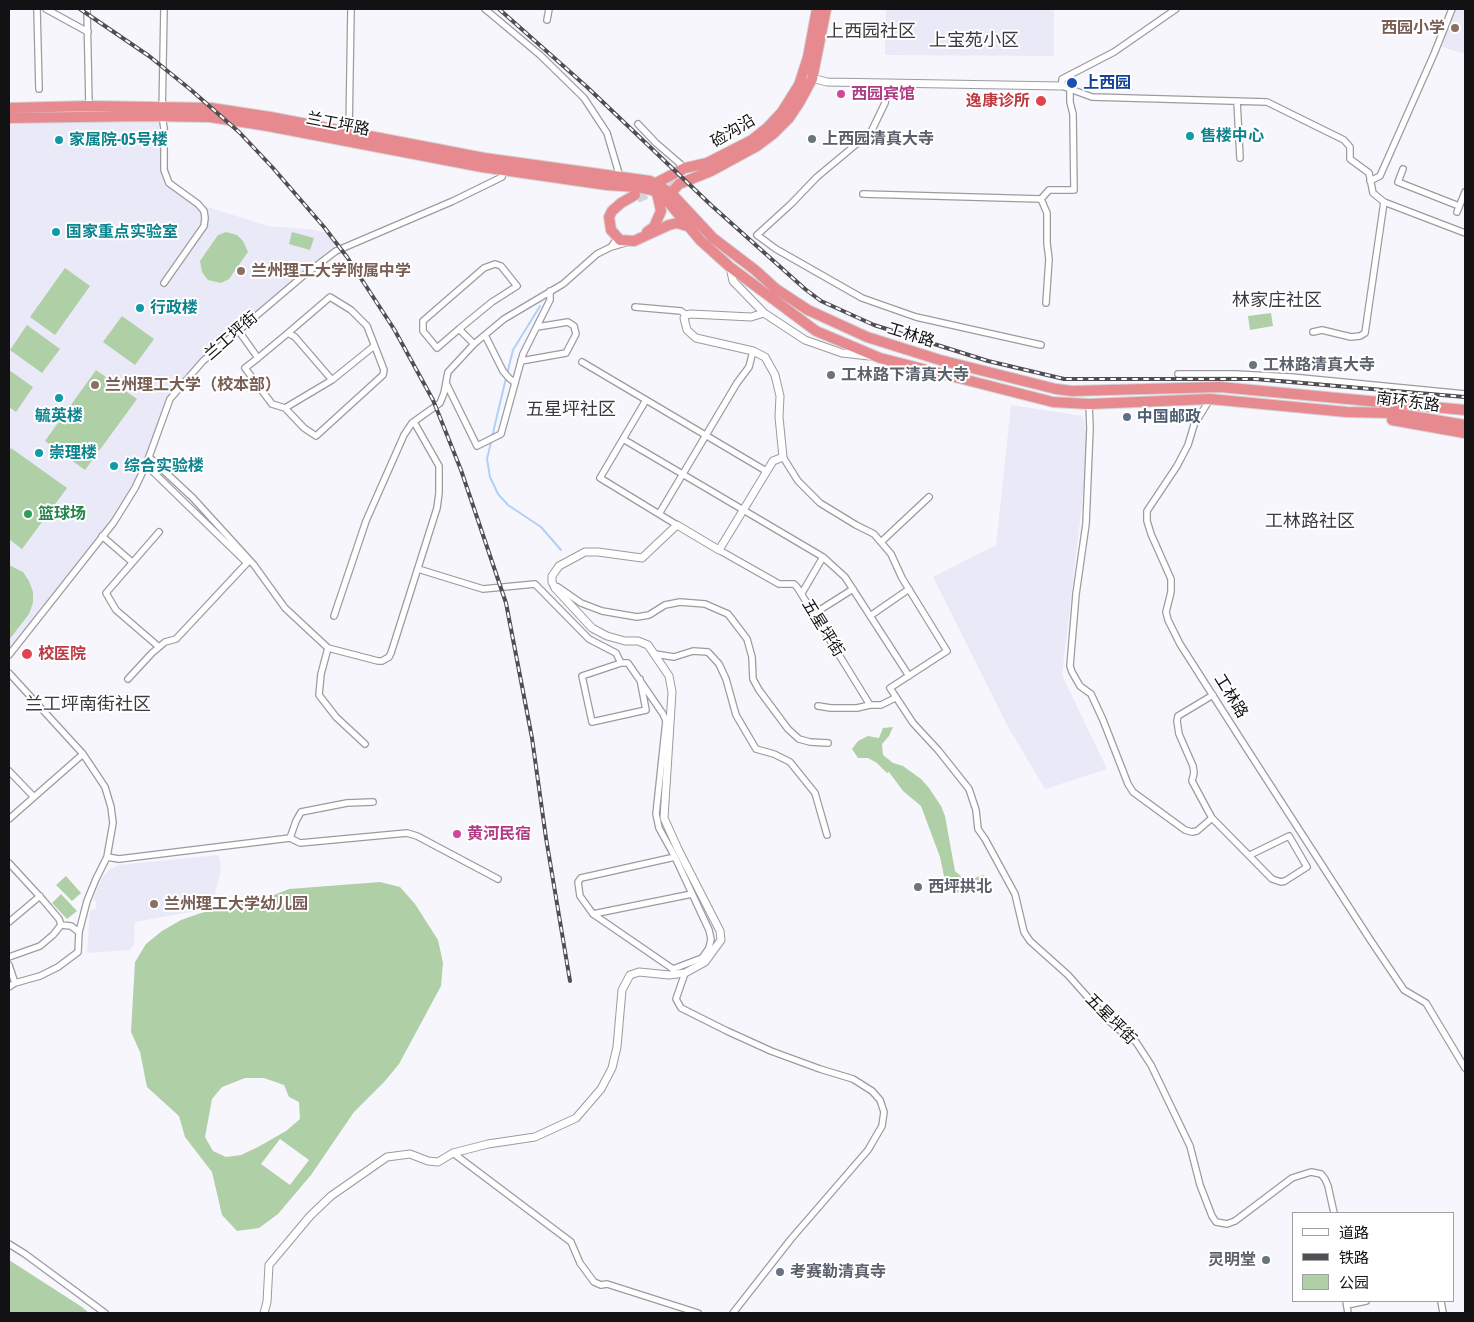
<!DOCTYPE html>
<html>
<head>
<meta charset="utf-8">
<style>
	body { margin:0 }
	#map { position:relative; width:1474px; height:1322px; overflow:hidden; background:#f7f6fd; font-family:"Asap Condensed","Noto Sans SC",sans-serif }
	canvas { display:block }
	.frame { position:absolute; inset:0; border:10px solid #121214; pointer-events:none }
	.legend { position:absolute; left:1292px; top:1212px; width:162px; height:90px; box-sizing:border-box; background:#fff; border:1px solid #a0a0a1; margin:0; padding:6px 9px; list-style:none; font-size:15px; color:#121214 }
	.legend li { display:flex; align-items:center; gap:10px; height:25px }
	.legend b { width:25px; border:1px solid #a0a0a1 }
</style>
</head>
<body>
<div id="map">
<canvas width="1474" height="1322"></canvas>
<div class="frame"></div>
<ul class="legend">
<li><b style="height:6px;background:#fff"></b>道路</li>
<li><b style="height:6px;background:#4f4e52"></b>铁路</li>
<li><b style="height:14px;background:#afcfa6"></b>公园</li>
</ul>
</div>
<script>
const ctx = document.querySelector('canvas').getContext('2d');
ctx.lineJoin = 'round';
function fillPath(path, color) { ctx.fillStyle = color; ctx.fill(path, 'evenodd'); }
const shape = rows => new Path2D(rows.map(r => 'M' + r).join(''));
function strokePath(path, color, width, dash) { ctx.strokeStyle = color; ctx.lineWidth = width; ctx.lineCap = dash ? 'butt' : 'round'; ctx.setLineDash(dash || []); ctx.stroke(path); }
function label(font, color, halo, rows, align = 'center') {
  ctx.font = font + ' "Asap Condensed","Noto Sans SC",sans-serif'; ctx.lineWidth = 4; ctx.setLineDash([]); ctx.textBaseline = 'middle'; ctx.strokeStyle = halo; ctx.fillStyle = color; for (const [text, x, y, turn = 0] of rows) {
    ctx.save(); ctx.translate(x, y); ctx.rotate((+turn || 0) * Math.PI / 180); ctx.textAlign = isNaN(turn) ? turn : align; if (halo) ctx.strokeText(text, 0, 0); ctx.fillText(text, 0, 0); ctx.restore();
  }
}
const built = shape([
	[886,9,1054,9,1054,56,885,55],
	[1451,9,1465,9,1465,54,1439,46],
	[162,116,169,127,168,165,174,188,198,204,268,226,307,229,330,233,336,251,214,349,176,391,149,457,114,522,9,655,9,118],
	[1011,405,1083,416,1088,444,1080,521,1062,675,1107,769,1045,789,1008,727,933,577,996,545],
	[219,855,221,869,213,902,207,909,135,922,134,945,130,950,87,953,90,911,96,908,96,902,93,899,101,879,109,870,118,865]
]);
const green = shape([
	[226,232,237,235,243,241,248,252,229,279,221,283,208,280,202,272,200,261,218,235],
	[292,232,314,238,310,250,289,244],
	[65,268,90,286,55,335,30,317],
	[1271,313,1273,326,1250,330,1248,316],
	[122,316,154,339,135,365,103,342],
	[27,325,60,349,42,373,10,350],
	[9,370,33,387,16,412,9,407],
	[96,370,137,399,85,470,45,441],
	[11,448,67,488,22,549,9,539,9,452],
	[9,565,23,572,29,581,33,592,33,603,29,614,9,640],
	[893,727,889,736,882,744,883,755,893,763,903,766,921,779,929,788,941,806,945,816,955,871,963,878,974,878,984,875,985,879,967,889,957,893,947,890,940,857,921,806,903,791,889,772,887,773,877,763,868,758,858,758,852,749,858,741,868,736,879,738,883,728],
	[66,876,81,893,72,901,56,885],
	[380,882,400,887,415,904,438,940,443,963,441,986,399,1064,385,1081,354,1112,311,1175,278,1214,259,1228,237,1231,222,1215,212,1172,185,1137,179,1116,147,1087,140,1052,131,1032,135,962,146,944,162,931,181,920,201,913,269,897,289,889],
	[245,1078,264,1078,284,1085,289,1097,299,1102,300,1119,286,1131,258,1147,241,1155,226,1157,213,1151,205,1137,212,1099,222,1087],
	[280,1139,309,1160,290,1185,261,1164],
	[61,894,77,911,67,919,52,903],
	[9,1260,82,1307,89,1313,9,1313]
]);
const stream = shape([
	[507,374,513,350,540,306],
	[492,437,506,378],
	[491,442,487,459,490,477,498,494,508,505,541,527,561,550]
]);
const trunkTunnel = shape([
	[637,198,684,178]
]);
const minor = shape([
	[37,9,39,89],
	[46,9,88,32],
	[87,9,89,106],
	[485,9,540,55,584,98,607,133,620,177],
	[1176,9,1114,52,1062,79,1062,86,1092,97,1267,102,1344,140,1350,147,1350,159,1369,173,1373,193,1384,202,1465,233],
	[547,20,549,9],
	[888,83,885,103,871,132,817,177,791,204,757,235,776,249,862,298,916,317,1041,345],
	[1237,101,1240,158],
	[638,124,656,143,685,168],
	[349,132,351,9],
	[1403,169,1398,182,1459,206],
	[1370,181,1380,176,1434,54,1452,9],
	[863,194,1041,199,1047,213,1047,243,1049,259,1046,303],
	[1041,199,1049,190,1074,190,1073,114,1070,102,1070,89],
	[1457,212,1465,192],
	[614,236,616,240,611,247,625,243],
	[495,264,501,266,517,286,492,302,459,329,437,348,423,331,423,321,484,268,495,264],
	[164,283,204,226,205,218,204,211,198,204,169,183,164,170,164,128,162,116,164,9],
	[635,307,681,311,686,315],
	[459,329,474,344],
	[238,330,258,358,288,333,295,337,332,380],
	[1313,332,1322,330,1351,337,1360,336,1365,333,1384,202],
	[485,335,503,371,509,378,515,383],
	[258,358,245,368,272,404,285,408,332,380,374,346],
	[521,361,566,353,576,334,574,326,568,322,537,327],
	[582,362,766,471],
	[1178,374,1235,374,1291,377,1465,394],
	[446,383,477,446,501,434,523,354,550,300,550,291],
	[1210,399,1194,425,1188,445,1177,466,1147,511,1147,521,1151,534,1171,579,1171,592,1166,612,1168,620,1180,644,1247,749,1371,941,1404,990,1426,1003,1465,1068],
	[646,400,600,478,677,525],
	[1089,404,1090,428,1086,524,1076,594,1070,666,1072,672,1080,686,1091,694,1103,720,1128,784,1133,792,1185,830,1192,832,1197,831,1212,818],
	[285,408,304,428,316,436,383,375,384,370,367,326,351,310,330,297,288,333],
	[623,439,823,557,845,577,909,676],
	[149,457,193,498,254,565,285,608,328,648,321,674,319,695,336,717,365,744],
	[783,457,798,481,820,503,856,525,874,534,891,554,902,578,947,651,890,688,913,723,938,750,969,789,976,810,978,829,985,839,1015,894,1024,932,1030,941,1068,975,1108,1020,1124,1034,1136,1042,1151,1065,1190,1146,1200,1185,1212,1216,1216,1222,1227,1224,1235,1221,1292,1178,1311,1172,1321,1174,1325,1179,1328,1186,1334,1213],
	[659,514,737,383,749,367,753,351],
	[159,532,106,593,116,610,159,647],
	[102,536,132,562],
	[881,542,929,497],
	[719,550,779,584,794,584,797,587,870,705,881,705,895,698],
	[418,569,483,589,535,584,589,639,616,653,621,663],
	[558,587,581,603,602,611,637,617,649,615,665,605,680,602,705,604,728,614,747,639,752,657,753,679,759,690,788,729,799,739,810,742,828,743],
	[802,593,823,557],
	[815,613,853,589],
	[334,616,366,521,404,435,412,423,440,403,444,393,448,372,474,344,504,319,563,284,597,254,611,247],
	[870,616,909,589],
	[328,648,378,661,382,661,389,657,391,653,437,508,439,493,439,466,414,422],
	[655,654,674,657,693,651,708,652,719,664,726,679,736,715,756,749,774,754,790,762,815,793,827,835],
	[9,655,114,522,135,488,146,465,170,399,203,361,303,276,336,251,453,201,502,177,504,169],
	[9,673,83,754,9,819],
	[128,679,152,653,165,642,176,639,247,563,146,465],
	[640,679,646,710,592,722,582,676,621,663,628,663,663,714,666,721,656,814,659,828,675,857,709,930,711,939,709,948,702,958,673,969,593,914,580,896,578,882,581,878,675,857],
	[1213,695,1178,716,1177,721,1179,734,1193,766,1194,773,1192,781,1207,809,1212,818,1272,879,1281,882,1285,881,1307,867,1289,836,1250,855],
	[818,706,831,708,857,708,870,705],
	[9,771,34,797],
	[290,838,296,821,301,812,347,803,373,802],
	[107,857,119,859,290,838,300,843,407,833,417,836,498,879],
	[9,863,43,900,59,919,61,925],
	[593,914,692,894],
	[9,922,40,896],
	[9,957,40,946,53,935,61,925,71,926,79,932],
	[9,965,15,983],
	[685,973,676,999,681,1008,727,1031,771,1051,820,1069,853,1079,872,1091,880,1100,884,1112,882,1126,868,1150,791,1239,733,1313],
	[9,987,15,983,40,976,58,967,78,952,79,932,87,901,96,879,107,857,113,823,111,807,105,787,83,754],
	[453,1153,571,1242,580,1263,594,1282,601,1285,607,1284,698,1313],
	[9,1244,25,1254,105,1313],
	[1346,1301,1348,1313],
	[1441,1301,1443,1313],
	[1347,1305,1366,1301]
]);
const tertiary = shape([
	[808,77,827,82,1062,86],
	[730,267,733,281,764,313,805,340,842,353,869,356],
	[264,1313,267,1302,269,1265,310,1216,331,1196,387,1157,410,1154,428,1161,438,1162,453,1153,488,1144,535,1137,576,1118,601,1089,612,1068,617,1047,622,990,630,975,639,972,669,975,685,973,705,962,721,940,720,931,678,849,664,818,672,692,669,676,648,645,638,641,625,641,607,636,592,628,555,588,552,582,552,576,559,566,585,552,598,552,642,558,677,525,719,550,773,461,783,457,779,417,780,396,775,375,765,357,753,351,696,338,687,330,684,318,686,315,691,314,751,317,764,313]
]);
const trunk = shape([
	[9,108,89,106,211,108,270,117,484,158,650,181,671,193,713,238,755,270,776,289,808,310,867,337,940,360,1056,389,1072,391,1220,387,1465,410],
	[9,118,147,116,210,117,268,126,482,167,607,185,637,187,652,190,665,198,700,240,730,267,816,331,880,358,1053,402,1089,404,1210,399,1347,412,1393,413,1465,425],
	[656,183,685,168,707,163,752,140,767,128,782,112,799,85,808,57,817,9],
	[671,193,679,184,711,171,757,146,773,134,789,118,799,103,812,79,826,9],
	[635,195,621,203,612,211,609,217,611,230,620,240,634,241,669,225,677,223,687,226],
	[647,232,654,227,661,211,657,193],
	[1392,420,1465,433]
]);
const rail = shape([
	[80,9,149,56,191,90,239,132,273,168,324,227,347,257,394,329,433,400,461,470,506,603,532,738,546,838,570,981],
	[499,9,587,87,712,206,805,289,821,301,874,325,988,361,1064,379,1255,379,1465,397]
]);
const markers = [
	[1455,28,5,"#8d6e63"],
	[1072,83,6,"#1a4fb4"],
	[841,94,5,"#d1479c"],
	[1041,101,6,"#e0444e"],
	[1190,136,5,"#0f9aa8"],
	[812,139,5,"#6b7280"],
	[59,140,5,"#0f9aa8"],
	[56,232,5,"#0f9aa8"],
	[241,271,5,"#8d6e63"],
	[140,308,5,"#0f9aa8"],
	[1253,365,5,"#6b7280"],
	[831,375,5,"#6b7280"],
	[95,385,5,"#8d6e63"],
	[59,398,5,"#0f9aa8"],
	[1127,417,5,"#5c6f8a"],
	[39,453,5,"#0f9aa8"],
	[114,466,5,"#0f9aa8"],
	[28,514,5,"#2e9e5b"],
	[27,654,6,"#e0444e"],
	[457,834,5,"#d1479c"],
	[918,887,5,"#6b7280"],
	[154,904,5,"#8d6e63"],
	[1266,1260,5,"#6b7280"],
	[780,1272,5,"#6b7280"]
];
const educationNames = [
	["西园小学",1445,28,"right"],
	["兰州理工大学附属中学",251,271],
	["兰州理工大学（校本部）",105,385],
	["兰州理工大学幼儿园",164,904]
];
const transitNames = [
	["上西园",1083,83]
];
const hotelNames = [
	["西园宾馆",851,94],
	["黄河民宿",467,834]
];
const healthNames = [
	["逸康诊所",1030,101],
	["校医院",38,654,"left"]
];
const streetNames = [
	["兰工坪路",338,124,11],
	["硷沟沿",733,131,-31],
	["工林路",911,335,17],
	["兰工坪街",231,336,-41],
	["南环东路",1408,402,7],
	["五星坪街",823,628,58],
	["工林路",1231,696,58],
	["五星坪街",1111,1019,45]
];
const cultureNames = [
	["售楼中心",1200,136],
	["家属院-05号楼",69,140],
	["国家重点实验室",66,232],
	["行政楼",150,308],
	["毓英楼",59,416,"center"],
	["崇理楼",49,453],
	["综合实验楼",124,466]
];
const worshipNames = [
	["上西园清真大寺",822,139],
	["工林路清真大寺",1263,365],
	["工林路下清真大寺",841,375],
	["西坪拱北",928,887],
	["灵明堂",1256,1260,"right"],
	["考赛勒清真寺",790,1272]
];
const serviceNames = [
	["中国邮政",1137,417]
];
const leisureNames = [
	["篮球场",38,514]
];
const neighbourhoodNames = [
	["上西园社区",871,31],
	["上宝苑小区",974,40],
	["林家庄社区",1277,300],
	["五星坪社区",571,409],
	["工林路社区",1310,521],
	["兰工坪南街社区",88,704]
];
fillPath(built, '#eae9f7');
fillPath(green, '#afcfa6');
strokePath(stream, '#b1cff8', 2);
strokePath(trunkTunnel, '#d5d4da', 10, [10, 5]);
strokePath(minor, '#9b9ba1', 8);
strokePath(tertiary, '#9b9ba1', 9);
strokePath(trunk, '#d4d4d5', 12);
strokePath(minor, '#fff', 5.5);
strokePath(tertiary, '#fff', 7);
strokePath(trunk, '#e68a90', 10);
strokePath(rail, '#4f4e52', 4);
strokePath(rail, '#fff', 2, [5.5]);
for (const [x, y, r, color] of markers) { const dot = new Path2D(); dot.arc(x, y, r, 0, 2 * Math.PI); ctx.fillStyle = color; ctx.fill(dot); strokePath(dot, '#fff', 2); }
label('bold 16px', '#785e54', '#fff', educationNames, 'left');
label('bold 16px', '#164399', '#fff', transitNames, 'left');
label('bold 16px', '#b23c85', '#fff', hotelNames, 'left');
label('bold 16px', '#be3a42', '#fff', healthNames, 'right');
label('16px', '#121214', '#fff', streetNames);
label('bold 16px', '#0d838f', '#fff', cultureNames, 'left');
label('bold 16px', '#5b616d', '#fff', worshipNames, 'left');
label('bold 16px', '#4e5e75', '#fff', serviceNames, 'left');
label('bold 16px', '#27864d', '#fff', leisureNames, 'left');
label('18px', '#3b3a3f', '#fff', neighbourhoodNames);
</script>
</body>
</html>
